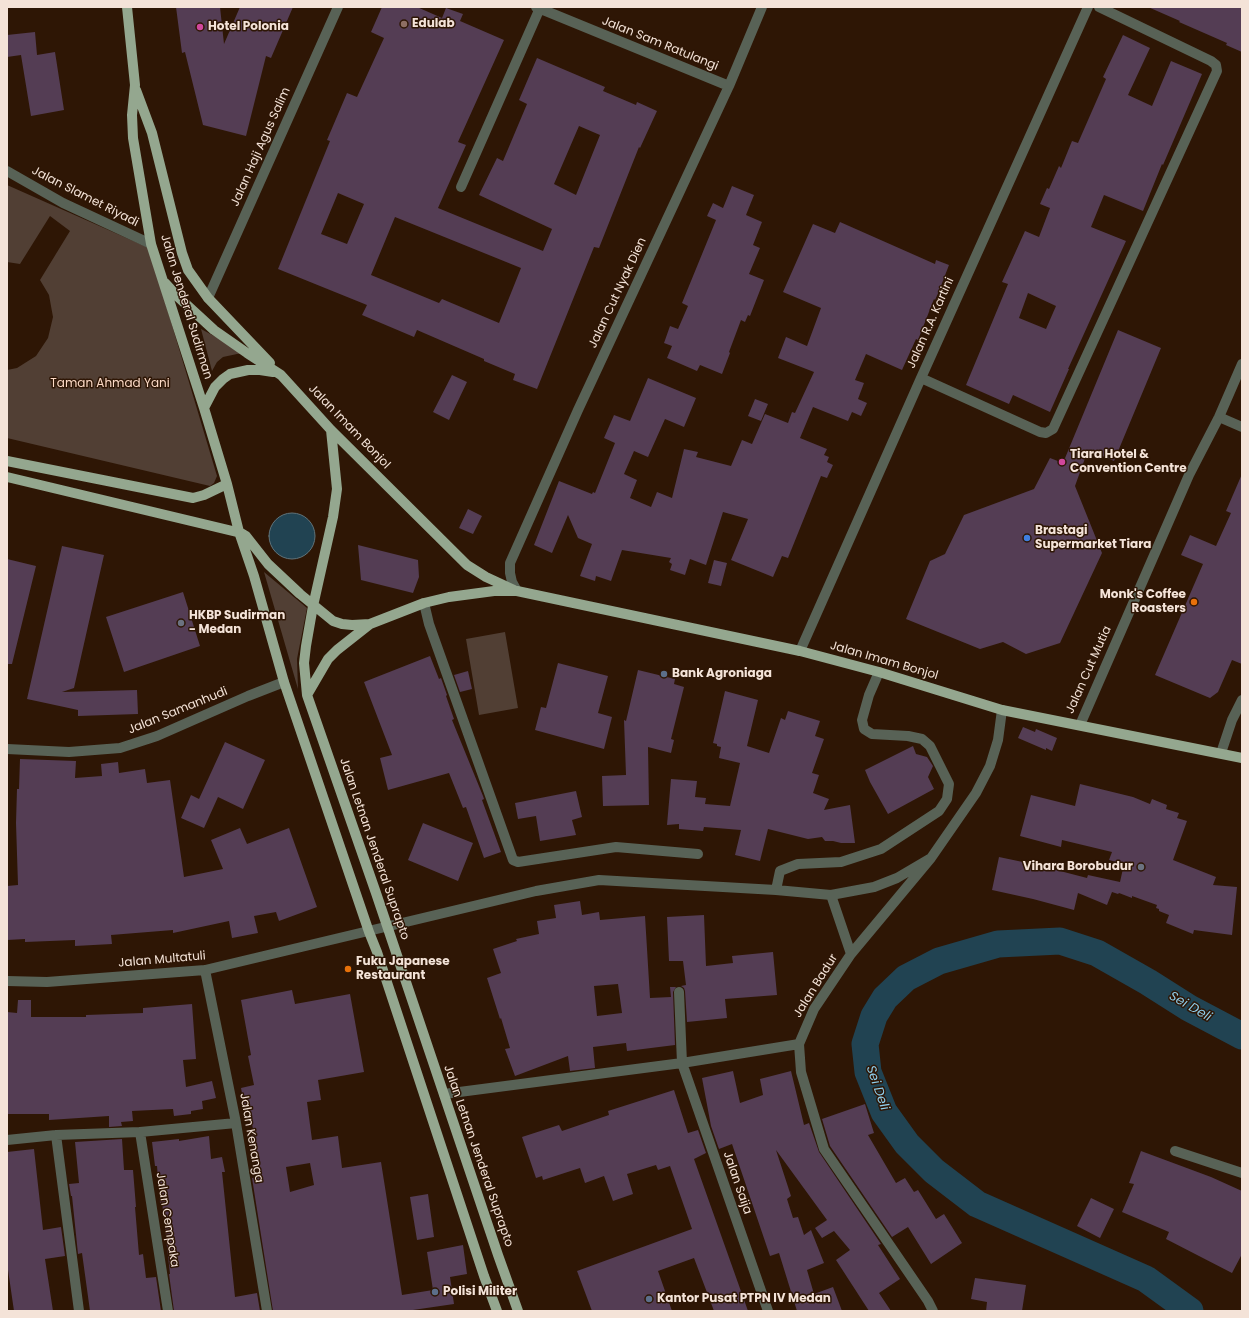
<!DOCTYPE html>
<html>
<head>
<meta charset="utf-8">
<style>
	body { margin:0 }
	#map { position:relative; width:1249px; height:1318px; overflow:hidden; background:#2e1605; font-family:Poppins,sans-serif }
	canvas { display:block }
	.frame { position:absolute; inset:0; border:8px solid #f4e3d8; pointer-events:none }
</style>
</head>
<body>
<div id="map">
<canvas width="1249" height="1318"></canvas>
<div class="frame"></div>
</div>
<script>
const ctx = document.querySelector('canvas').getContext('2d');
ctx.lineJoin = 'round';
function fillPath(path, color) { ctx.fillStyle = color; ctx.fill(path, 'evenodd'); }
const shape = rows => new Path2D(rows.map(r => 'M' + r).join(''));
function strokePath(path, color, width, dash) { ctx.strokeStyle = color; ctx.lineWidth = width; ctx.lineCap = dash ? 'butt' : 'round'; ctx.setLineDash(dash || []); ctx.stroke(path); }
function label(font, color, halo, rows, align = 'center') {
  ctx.font = font + ' Poppins,sans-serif'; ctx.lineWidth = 3; ctx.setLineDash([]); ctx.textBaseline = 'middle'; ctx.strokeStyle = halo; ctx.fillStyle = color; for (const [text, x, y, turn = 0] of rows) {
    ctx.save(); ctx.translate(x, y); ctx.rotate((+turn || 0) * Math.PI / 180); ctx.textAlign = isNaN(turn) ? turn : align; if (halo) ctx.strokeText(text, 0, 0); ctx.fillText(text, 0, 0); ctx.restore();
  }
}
const green = shape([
	[7,185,149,248,217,476,214,483,210,486,7,438,7,370,17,368,36,356,48,338,53,317,49,295,40,280,70,231,50,216,20,264,7,262],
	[201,329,246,353,237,354,223,357,217,362,212,371],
	[264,572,307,608,297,659,298,689],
	[505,632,518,708,479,715,466,639]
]);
const water = shape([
	'269 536a23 23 0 1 1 46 0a23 23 0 1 1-46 0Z'
]);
const river = shape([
	[1190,1311,1146,1279,977,1204,934,1171,907,1144,884,1112,868,1072,865,1044,874,1016,885,998,906,978,939,961,998,944,1060,941,1097,953,1148,982,1189,1008,1242,1036]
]);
const building = shape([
	[176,7,220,7,224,44,240,7,293,7,271,58,266,56,246,136,203,125,185,52,182,53],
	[382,7,417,7,442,18,446,8,463,14,460,21,504,40,458,142,466,145,438,208,543,251,552,229,479,195,497,158,503,161,527,104,519,100,537,58,605,87,603,91,636,105,637,102,657,111,640,148,639,147,599,248,594,247,537,389,513,380,515,374,484,361,484,359,417,330,414,337,362,315,367,305,278,269,330,141,327,140,347,93,357,97,384,38,371,32],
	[579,126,600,135,576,195,554,184],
	[338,193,364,204,347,244,321,234],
	[395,217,521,268,499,323,442,299,439,303,371,275],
	[1148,7,1242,7,1242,52,1226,45,1227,43,1179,22,1180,21],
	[35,32,37,55,55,52,64,110,31,116,21,55,7,57,7,35],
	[1123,35,1150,48,1128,95,1152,106,1171,61,1202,74,1163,165,1162,164,1143,211,1104,195,1091,227,1126,241,1068,369,1069,369,1050,412,1013,395,1009,404,966,385,1008,284,1002,282,1025,231,1039,237,1050,208,1040,204,1047,188,1049,189,1059,166,1061,168,1072,141,1078,143,1106,79,1103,77],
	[1028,293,1056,306,1046,329,1019,318],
	[732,186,754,195,746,215,762,222,753,245,760,248,749,274,764,280,750,316,748,315,745,322,741,320,729,352,730,353,722,374,700,365,697,371,667,358,672,346,664,343,670,326,678,329,688,306,682,303,716,220,707,216,713,203,723,208],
	[840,222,935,264,936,260,949,265,939,291,935,300,934,299,918,340,916,339,902,370,866,354,855,380,864,383,858,399,867,403,861,416,852,412,848,421,813,407,800,438,827,449,824,455,829,457,827,462,833,465,827,478,821,476,788,558,782,556,773,577,731,560,748,519,723,512,706,565,690,559,685,575,670,570,672,564,669,562,671,558,622,550,611,581,596,576,595,581,580,576,592,544,578,538,568,515,552,553,534,545,559,481,592,494,593,492,595,493,615,443,604,438,614,415,630,421,648,378,696,398,684,427,665,419,648,457,634,451,624,474,637,480,630,498,651,507,657,492,672,498,684,449,698,452,696,457,731,466,742,440,752,444,765,414,788,423,792,412,795,413,814,372,778,358,786,337,807,346,821,308,783,292,813,224,835,233],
	[1118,330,1161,348,1114,461,1088,450,1075,486,1102,553,1060,643,1026,654,1003,642,980,649,906,619,930,561,945,554,964,515,1034,489,1050,458,1063,463],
	[452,375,467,382,449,420,433,412],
	[755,399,768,404,761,421,748,416],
	[1242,474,1242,664,1232,660,1218,692,1210,698,1155,675,1203,564,1181,555,1190,535,1216,546,1231,513,1226,511],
	[468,509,482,516,473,534,459,528],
	[358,545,418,560,419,577,413,593,361,580],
	[62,546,104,555,74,688,62,692,137,690,138,714,78,716,78,710,27,699],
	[7,559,36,566,12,664,7,664],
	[714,560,727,563,721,586,708,583],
	[183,592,200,646,124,672,106,617],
	[430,656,439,679,441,678,447,695,446,696,454,719,452,720,483,796,484,799,482,800,501,852,484,858,466,807,463,808,449,773,388,790,380,758,392,755,364,682],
	[558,663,608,676,598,713,612,717,604,749,535,730,541,707,546,708],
	[638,670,675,679,674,684,684,687,671,739,674,740,671,753,648,747,649,805,603,806,602,776,626,775,624,720,626,721],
	[468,671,472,689,460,692,454,675],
	[725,691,758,700,747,746,769,753,781,718,785,720,788,711,820,721,815,736,824,739,812,773,819,775,813,793,829,799,824,810,850,805,855,843,841,843,833,841,825,841,822,837,808,839,768,829,760,861,735,855,741,830,704,827,703,831,679,829,679,824,667,825,671,779,697,781,695,797,706,798,705,804,730,806,740,763,719,758,721,747,717,746,717,744,713,743],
	[1023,727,1035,732,1036,729,1057,738,1052,751,1046,748,1046,750,1018,738],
	[225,742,265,760,243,809,218,797,204,828,181,818,191,795,199,799],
	[913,746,916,754,927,757,933,766,928,777,934,789,888,814,870,782,865,770],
	[20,759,76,761,75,778,102,776,101,764,118,762,119,773,145,769,147,783,170,780,184,877,223,869,211,840,240,828,247,844,289,828,317,907,279,921,276,912,254,916,258,933,232,938,229,921,173,933,173,930,111,935,112,944,75,946,75,940,25,942,25,939,7,940,7,886,18,885,16,823,17,789,19,789],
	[1080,784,1133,797,1150,804,1152,799,1167,805,1166,809,1179,813,1177,818,1187,821,1173,860,1216,877,1213,885,1237,887,1232,935,1194,930,1193,934,1166,923,1169,915,1159,911,1159,909,1156,908,1157,905,1132,896,1132,898,1119,893,1118,894,1112,892,1107,905,1078,893,1074,910,1033,899,992,890,999,857,1037,865,1087,878,1088,875,1120,882,1124,864,1109,860,1112,852,1062,840,1061,847,1020,836,1031,795,1075,806],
	[576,791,582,817,572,820,576,835,540,841,536,816,518,819,515,803],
	[423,823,473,843,458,881,408,860],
	[580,901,582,915,599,912,600,920,645,916,650,998,671,997,670,987,676,987,673,992,675,1045,627,1051,626,1043,593,1047,595,1068,570,1071,568,1056,515,1076,505,1049,510,1048,501,1018,500,1019,487,978,501,973,493,949,517,941,516,939,539,934,537,921,556,918,554,905],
	[618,984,622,1013,597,1016,594,986],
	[704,915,706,966,733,963,732,956,773,952,777,995,725,999,727,1018,687,1022,685,991,684,988,681,986,686,985,683,961,669,961,667,917],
	[292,990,295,1004,350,994,364,1072,318,1080,321,1100,307,1102,312,1140,338,1136,342,1168,381,1162,402,1295,433,1290,427,1252,463,1245,467,1274,450,1277,454,1304,406,1311,273,1311,252,1178,259,1177,251,1135,254,1134,249,1109,245,1109,241,1088,254,1085,248,1056,251,1055,241,1000],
	[310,1163,314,1185,290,1192,286,1167],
	[18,1000,31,1000,31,1017,86,1017,86,1015,143,1013,143,1008,192,1004,196,1059,183,1060,186,1087,212,1081,216,1098,202,1101,203,1109,191,1111,191,1114,174,1116,173,1109,132,1111,133,1121,121,1122,122,1126,109,1127,109,1116,49,1120,49,1114,7,1114,7,1012,17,1013],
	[733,1071,740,1103,763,1095,760,1079,791,1071,804,1125,809,1123,819,1152,881,1244,878,1245,900,1279,879,1293,891,1311,869,1311,836,1260,850,1250,834,1231,822,1238,815,1228,827,1220,776,1150,791,1196,787,1199,793,1218,798,1217,804,1235,811,1230,824,1263,807,1270,814,1294,833,1287,842,1311,797,1311,779,1253,770,1256,732,1144,719,1149,711,1126,702,1078],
	[674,1090,688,1133,698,1130,706,1153,694,1159,748,1311,714,1311,694,1258,658,1271,672,1311,592,1311,577,1271,692,1229,670,1166,658,1170,656,1165,627,1174,633,1194,613,1201,604,1176,585,1183,580,1168,543,1180,542,1176,536,1178,522,1137,559,1125,562,1131,609,1115,608,1111],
	[865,1104,874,1133,868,1135,896,1183,905,1178,914,1192,918,1190,936,1219,944,1214,962,1243,931,1264,908,1227,892,1237,830,1146,822,1119],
	[209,1136,211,1159,222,1157,225,1172,222,1172,235,1297,257,1293,260,1311,174,1311,169,1274,170,1274,162,1202,160,1203,157,1166,155,1166,152,1142,179,1139,179,1141],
	[122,1139,124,1170,133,1170,136,1207,135,1207,139,1255,143,1254,146,1278,156,1277,161,1311,90,1311,82,1253,78,1254,72,1196,71,1196,69,1184,79,1183,75,1142],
	[34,1149,43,1230,61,1227,65,1256,45,1259,53,1311,14,1311,7,1263,7,1152],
	[1141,1151,1211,1177,1242,1191,1242,1254,1232,1273,1166,1239,1169,1232,1122,1212,1134,1184,1129,1183],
	[428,1194,434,1237,417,1240,410,1197],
	[1091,1198,1114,1209,1100,1238,1077,1226],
	[975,1278,1026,1285,1022,1311,986,1311,987,1302,971,1299]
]);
const minor = shape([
	[536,7,729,86],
	[7,171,63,203,151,244],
	[461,187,540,8],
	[208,298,338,7],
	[921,378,1040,432,1046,433,1053,429,1217,71,1216,65,1211,61,1099,7],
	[1219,417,1242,427],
	[517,591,512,582,510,573,510,563,578,410,729,86,762,7],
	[424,603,429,624,513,860,518,862,616,847,698,854],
	[800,651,921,378,1088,7],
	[1080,725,1189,475,1219,417,1242,364],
	[7,749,69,752,120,748,157,736,248,696,284,682],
	[1221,753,1232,720,1242,700],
	[776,890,780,871,798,864,841,862,881,849,939,811,947,799,949,784,930,746,922,739,908,736,872,734,864,729,862,720,869,695,879,672],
	[831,895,851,954],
	[205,970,236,1123,267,1311],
	[7,981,47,982,205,970,536,891,599,880,776,890,831,895,874,887,897,878,931,858],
	[679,992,682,1063,768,1311],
	[444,1094,682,1063,799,1044],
	[140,1132,168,1311],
	[56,1135,79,1311],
	[7,1140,56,1135,140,1132,236,1123],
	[1175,1151,1242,1173],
	[933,1311,928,1301,824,1149,801,1072,799,1044,814,1009,851,954,931,858,976,793,990,766,998,740,1002,710]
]);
const major = shape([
	[127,7,135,85,132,115,133,138,151,244,204,408,227,484,239,532,254,576,284,682,369,932,377,952,484,1276,497,1311],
	[136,90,152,133,182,253,188,270,208,298,270,363],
	[165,283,176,295,214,330,247,353,281,375,331,430,467,565,486,577,514,590],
	[204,408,215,387,223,379,230,374,248,370,260,370,273,372],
	[331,430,337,489,333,517,313,606,306,646,304,663,307,695,376,893,498,1255,518,1311],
	[7,461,193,498,204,495,227,484],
	[7,477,241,533,246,536,268,564,300,594,333,621,342,624,352,625,370,624,424,603,449,597,494,591,517,591,800,651,879,672,1002,710,1242,758],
	[307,695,328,659,337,650,370,624]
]);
const markers = [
	[404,24,4,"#8d6e63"],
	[200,27,4,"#d1479c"],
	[1062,462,4,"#d1479c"],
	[1027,538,4,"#3f7fe0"],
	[1194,602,4,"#e8710a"],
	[181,623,4,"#6b7280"],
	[664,674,4,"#5c6f8a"],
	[1141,867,4,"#6b7280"],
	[348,969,4,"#e8710a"],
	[435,1292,4,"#5c6f8a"],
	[649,1299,4,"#5c6f8a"]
];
const poiNames = [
	["Edulab",412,24],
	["Hotel Polonia",208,27],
	["Tiara Hotel &",1070,455],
	["Convention Centre",1070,469],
	["Brastagi",1035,531],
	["Supermarket Tiara",1035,545],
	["Monk's Coffee",1186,595,"right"],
	["Roasters",1186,609,"right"],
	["HKBP Sudirman",189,616],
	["- Medan",189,630],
	["Bank Agroniaga",672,674],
	["Vihara Borobudur",1133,867,"right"],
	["Fuku Japanese",356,962],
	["Restaurant",356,976],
	["Polisi Militer",443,1292],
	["Kantor Pusat PTPN IV Medan",657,1299]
];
const streetNames = [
	["Jalan Sam Ratulangi",660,44,22],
	["Jalan Haji Agus Salim",261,147,-66],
	["Jalan Slamet Riyadi",85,197,27],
	["Jalan Cut Nyak Dien",618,293,-65],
	["Jalan Jenderal Sudirman",186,307,73],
	["Jalan R.A. Kartini",931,323,-66],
	["Jalan Imam Bonjol",349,427,46],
	["Jalan Imam Bonjol",884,661,16],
	["Jalan Cut Mutia",1089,670,-66],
	["Jalan Samanhudi",178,711,-22],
	["Jalan Letnan Jenderal Suprapto",374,849,71],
	["Jalan Multatuli",162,960,-5],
	["Jalan Badur",816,986,-58],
	["Jalan Kenanga",251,1138,80],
	["Jalan Letnan Jenderal Suprapto",478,1156,71],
	["Jalan Saija",737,1183,71],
	["Jalan Cempaka",167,1220,81]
];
const parkNames = [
	["Taman Ahmad Yani",110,384]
];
const waterNames = [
	["Sei Deli",1190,1007,30],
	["Sei Deli",877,1088,71]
];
fillPath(green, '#513f34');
fillPath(water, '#214352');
strokePath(water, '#60737a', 1);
strokePath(river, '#214352', 27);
fillPath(building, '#543d54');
strokePath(minor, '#586256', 10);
strokePath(major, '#94a78f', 10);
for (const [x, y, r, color] of markers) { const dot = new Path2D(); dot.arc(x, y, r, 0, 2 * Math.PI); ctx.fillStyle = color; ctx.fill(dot); strokePath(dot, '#2e1605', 1.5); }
label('bold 12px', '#f4e3d8', '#2e1605', poiNames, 'left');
label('12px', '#f4e3d8', '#2e1605', streetNames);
label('12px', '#fddbc7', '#2e1605', parkNames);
label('italic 13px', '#8fcfed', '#2e1605', waterNames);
</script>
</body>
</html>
